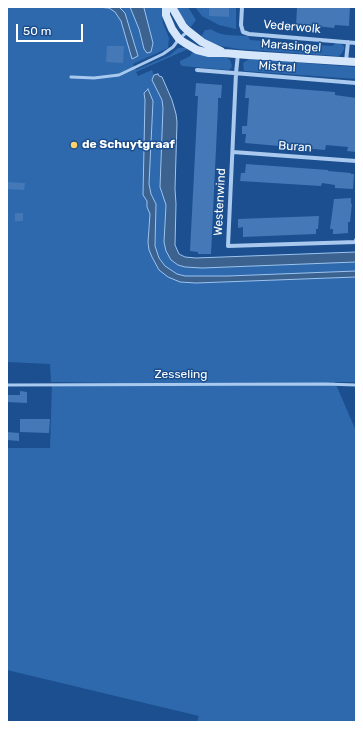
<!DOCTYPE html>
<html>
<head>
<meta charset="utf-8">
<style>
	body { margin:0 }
	#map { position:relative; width:363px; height:729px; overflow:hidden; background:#1b4f8f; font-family:Rubik,sans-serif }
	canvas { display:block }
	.frame { position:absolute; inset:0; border:8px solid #fff; pointer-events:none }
	.scale { position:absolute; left:16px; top:24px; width:67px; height:18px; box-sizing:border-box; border:2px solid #fff; border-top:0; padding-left:5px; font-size:12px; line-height:14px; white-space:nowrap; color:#fff; -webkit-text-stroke:3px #1b4f8f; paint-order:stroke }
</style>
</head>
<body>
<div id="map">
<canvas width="363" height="729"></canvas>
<div class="frame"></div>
<div class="scale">50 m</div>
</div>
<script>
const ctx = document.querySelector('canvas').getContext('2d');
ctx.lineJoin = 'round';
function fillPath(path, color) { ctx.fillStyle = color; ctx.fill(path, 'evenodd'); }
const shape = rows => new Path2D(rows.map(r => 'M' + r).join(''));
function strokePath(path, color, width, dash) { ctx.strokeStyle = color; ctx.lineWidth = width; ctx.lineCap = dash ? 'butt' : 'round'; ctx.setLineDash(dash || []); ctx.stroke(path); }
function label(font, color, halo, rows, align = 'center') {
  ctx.font = font + ' Rubik,sans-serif'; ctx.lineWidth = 3; ctx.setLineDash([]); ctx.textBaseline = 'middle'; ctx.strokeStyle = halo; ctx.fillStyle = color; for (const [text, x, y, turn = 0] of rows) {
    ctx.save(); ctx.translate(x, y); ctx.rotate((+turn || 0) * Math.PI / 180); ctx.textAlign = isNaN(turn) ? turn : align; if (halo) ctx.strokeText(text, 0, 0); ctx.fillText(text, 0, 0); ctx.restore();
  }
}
const green = shape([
	[7,7,109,8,115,12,121,21,133,58,138,56,125,13,119,7,130,7,139,29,141,40,147,53,151,52,153,43,143,7,162,7,162,14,163,23,169,38,168,48,133,64,136,70,170,55,178,48,187,48,186,50,136,72,138,76,152,70,154,76,152,80,162,100,163,108,160,187,166,205,164,242,171,260,178,265,185,267,202,268,356,262,356,271,228,276,185,276,177,274,165,266,159,258,155,246,156,204,151,194,149,184,153,101,148,89,144,93,145,100,143,195,147,201,147,207,150,214,148,242,159,270,196,283,356,277,356,382,335,382,356,431,356,722,197,722,199,716,7,670,7,448,50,448,52,384,120,383,51,382,50,364,7,362],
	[177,7,188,7,196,20,191,27,188,25,182,18],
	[195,7,236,7,236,29,219,25,202,16],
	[210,29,218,33,226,35,248,36,250,40,332,46,336,43,340,43,344,46,344,49,342,53,339,56,336,56,238,49,221,46,211,43,201,37,205,30,208,30],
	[193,51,206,55,226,57,230,60,232,66,231,68,228,70,182,66,180,64,180,61,190,56],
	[249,59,356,67,356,79,244,71,243,63]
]);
const water = shape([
	[95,7,119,7,125,13,138,56,132,59,121,21,115,12,109,8,95,7],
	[130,7,143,7,144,8,153,43,151,52,147,53,144,49,139,29,130,7],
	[158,74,159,76,162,77,172,100,176,114,177,122,175,189,176,204,175,245,179,254,185,257,196,258,356,252,356,262,202,268,185,267,178,265,171,260,166,251,164,242,166,205,160,187,163,108,162,100,152,80,154,75,158,74],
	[148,89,153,101,149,184,151,194,156,204,155,246,159,258,165,266,177,274,185,276,228,276,356,271,356,277,196,283,180,282,168,277,159,270,152,257,149,250,148,242,150,214,147,207,147,201,143,195,145,100,144,93,148,89]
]);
const building = shape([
	[209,7,229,7,229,17,209,16],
	[297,7,350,7,349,26,335,25,334,28,316,26,315,29,296,27],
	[107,46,124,46,123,63,106,62],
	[196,83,222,85,221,98,218,98,218,107,211,254,198,254,198,252,190,251,198,96,195,96],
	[246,85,335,92,335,95,356,98,356,152,347,151,348,147,326,145,325,150,245,143,246,134,242,134,242,126,247,126,249,98,245,98],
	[246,164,328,170,328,171,351,173,351,174,354,174,353,189,335,188,335,185,322,183,321,186,240,181,241,173,245,173],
	[7,182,25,183,24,190,7,189],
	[351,198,351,204,352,204,350,222,348,222,348,233,336,234,333,234,333,229,330,229,334,199],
	[15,213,23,213,23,221,15,221],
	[319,216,318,229,316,229,316,234,243,237,243,227,238,228,238,219],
	[20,391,27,392,27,403,7,402,7,395,20,395],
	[20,419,50,419,49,433,20,432],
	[7,432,19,433,19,441,7,440]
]);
const lane = shape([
	[71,77,94,78,119,75,163,54,173,47,179,39,187,32],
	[7,385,325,384,356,385]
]);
const street = shape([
	[242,7,241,25,243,32,249,34,356,43],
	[238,54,236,73,228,246,356,242,356,240],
	[346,61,348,42],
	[197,70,356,83],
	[233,152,356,161]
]);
const secondary = shape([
	[166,7,166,15,172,29,179,39,185,43,197,50,209,53,224,53,248,55,356,62],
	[172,7,183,26,188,31,202,42,221,51]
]);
const markers = [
	[74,145,4,"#ffd166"]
];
const streetNames = [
	["Vederwolk",292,27,5],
	["Marasingel",291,46,4],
	["Mistral",277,67,4],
	["Buran",295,147,4],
	["Westenwind",220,202,-87],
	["Zesseling",181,375]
];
const poiNames = [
	["de Schuytgraaf",82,145]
];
fillPath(green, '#2e69ad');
fillPath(water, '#3c6290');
strokePath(water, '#9cc4f0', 1);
fillPath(building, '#4478b7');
strokePath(lane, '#a9c9ee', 3);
strokePath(street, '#a9c9ee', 4);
strokePath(secondary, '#d6e6fa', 8);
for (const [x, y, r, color] of markers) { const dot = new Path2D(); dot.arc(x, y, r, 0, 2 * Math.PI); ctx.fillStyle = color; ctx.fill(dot); strokePath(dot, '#1b4f8f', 1.5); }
label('12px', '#fff', '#1b4f8f', streetNames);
label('bold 12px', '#fff', '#1b4f8f', poiNames, 'left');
</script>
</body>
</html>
